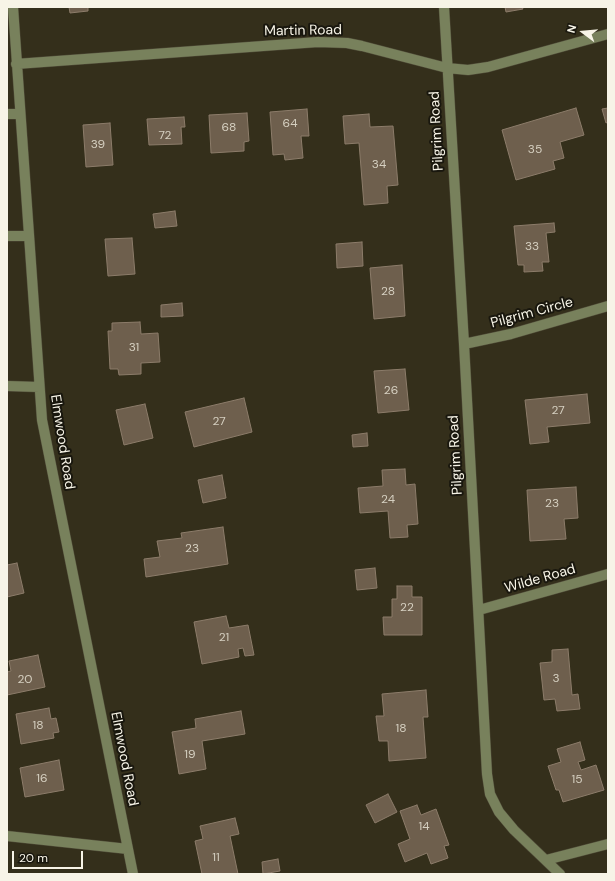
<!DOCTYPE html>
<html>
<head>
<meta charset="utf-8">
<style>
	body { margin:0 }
	#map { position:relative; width:615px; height:881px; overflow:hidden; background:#342f1b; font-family:"DM Sans",sans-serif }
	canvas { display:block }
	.frame { position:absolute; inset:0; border:8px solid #f7f4e7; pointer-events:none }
	.north { position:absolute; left:563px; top:12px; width:40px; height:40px; -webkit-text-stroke:3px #19170e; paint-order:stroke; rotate:286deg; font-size:11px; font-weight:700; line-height:16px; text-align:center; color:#f7f4e7 }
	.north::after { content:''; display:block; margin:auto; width:14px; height:18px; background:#f7f4e7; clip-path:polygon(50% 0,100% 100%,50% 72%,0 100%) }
	.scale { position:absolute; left:12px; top:851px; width:71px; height:18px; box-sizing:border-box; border:2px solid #f7f4e7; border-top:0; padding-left:5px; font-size:12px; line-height:14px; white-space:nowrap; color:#f7f4e7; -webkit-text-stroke:3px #19170e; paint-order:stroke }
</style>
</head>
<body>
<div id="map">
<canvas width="615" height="881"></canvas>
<div class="frame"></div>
<div class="north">N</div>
<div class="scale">20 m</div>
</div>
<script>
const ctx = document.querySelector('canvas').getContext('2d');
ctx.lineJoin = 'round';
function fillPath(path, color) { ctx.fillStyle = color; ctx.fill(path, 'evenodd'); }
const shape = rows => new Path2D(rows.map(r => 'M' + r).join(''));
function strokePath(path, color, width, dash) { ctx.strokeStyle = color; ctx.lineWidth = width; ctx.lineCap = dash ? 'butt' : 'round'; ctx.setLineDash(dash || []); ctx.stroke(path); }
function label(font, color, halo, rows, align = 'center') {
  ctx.font = font + ' "DM Sans",sans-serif'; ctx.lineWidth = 4; ctx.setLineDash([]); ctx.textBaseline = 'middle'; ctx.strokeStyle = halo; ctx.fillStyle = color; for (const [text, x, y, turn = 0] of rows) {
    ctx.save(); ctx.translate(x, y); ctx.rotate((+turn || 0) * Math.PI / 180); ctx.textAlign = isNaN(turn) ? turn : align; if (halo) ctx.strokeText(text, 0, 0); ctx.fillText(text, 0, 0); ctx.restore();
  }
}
const building = shape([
	[69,7,88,7,88,11,70,13,69,7],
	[505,7,522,7,523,9,506,12,505,7],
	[576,108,584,135,560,142,564,158,553,161,555,169,516,180,502,130,576,108],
	[608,108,608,122,606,123,602,109,608,108],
	[307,109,309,136,301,136,303,158,285,160,284,154,273,155,270,112,307,109],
	[247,113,249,141,244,142,244,151,211,153,209,115,247,113],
	[369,114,370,127,393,126,398,185,387,186,388,203,364,205,359,143,345,144,343,116,369,114],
	[184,117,185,127,181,127,182,144,149,145,147,119,184,117],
	[110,123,113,165,86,167,83,125,110,123],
	[175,211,177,226,155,228,153,214,175,211],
	[554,223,555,232,546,233,549,262,542,262,543,271,524,272,524,265,518,265,514,226,554,223],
	[132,238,135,274,108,276,105,239,132,238],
	[362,242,363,266,337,268,336,244,362,242],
	[402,265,405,316,374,319,370,268,402,265],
	[182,303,183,316,161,317,161,305,182,303],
	[140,322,141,334,158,333,160,362,141,363,141,374,119,375,118,369,110,369,108,331,112,331,112,323,140,322],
	[405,369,409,410,378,413,374,371,405,369],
	[587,394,590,423,547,427,549,442,530,444,525,400,587,394],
	[244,398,252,432,194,447,185,412,244,398],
	[145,404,153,438,124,445,116,410,145,404],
	[367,433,368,446,353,447,352,435,367,433],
	[405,469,406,485,415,484,418,524,407,525,408,537,390,538,388,511,360,513,358,488,383,486,382,470,405,469],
	[222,475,226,498,203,503,198,480,222,475],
	[576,487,578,518,564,519,566,539,530,541,527,490,576,487],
	[223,527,228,564,146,577,144,559,160,557,157,541,182,538,181,533,223,527],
	[17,563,24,593,7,597,7,565,17,563],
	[375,568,377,588,357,590,355,570,375,568],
	[397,586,412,586,412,597,422,597,422,635,384,635,383,617,392,617,392,599,397,599,397,586],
	[226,616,229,628,248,625,254,655,245,656,243,648,238,649,239,657,202,664,194,622,226,616],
	[568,649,572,695,578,694,580,709,557,711,555,699,544,700,540,663,552,662,552,650,568,649],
	[38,655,45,687,7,695,7,672,11,671,9,661,38,655],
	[426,690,428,717,423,717,426,758,389,761,388,741,379,741,376,716,384,716,382,694,426,690],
	[49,708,51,719,56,718,59,732,53,733,54,738,21,744,16,714,49,708],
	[241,711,245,734,202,741,206,769,179,774,172,732,196,728,195,719,241,711],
	[580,742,585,760,578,762,581,770,596,765,604,790,563,802,559,790,556,790,548,766,561,762,557,749,580,742],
	[59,760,64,790,25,797,20,768,59,760],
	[388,794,397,812,375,823,366,805,388,794],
	[417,805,421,815,436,809,449,845,444,846,448,858,431,864,427,853,405,862,398,844,410,839,400,811,417,805],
	[235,818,239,834,230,836,238,874,202,874,195,841,203,839,200,826,235,818],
	[278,859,280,871,263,874,262,862,278,859]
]);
const minor = shape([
	[13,7,42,420,133,874],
	[444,7,464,344,487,774,490,794,499,812,514,830,560,874],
	[16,64,318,42,347,43,362,46,447,68,468,70,488,67,608,34],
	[7,114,20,114],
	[7,236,28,236],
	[464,344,511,334,608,306],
	[7,386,39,387],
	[479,610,608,574],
	[7,836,128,849],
	[546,860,608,844]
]);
const numberNames = [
	["64",290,124],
	["68",229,128],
	["72",165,136],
	["39",98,145],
	["35",535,150],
	["34",379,165],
	["33",532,247],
	["28",388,292],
	["31",134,348],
	["26",391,391],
	["27",558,411],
	["27",219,422],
	["24",388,500],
	["23",552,504],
	["23",192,549],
	["22",407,608],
	["21",224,638],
	["3",556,679],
	["20",25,680],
	["18",38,726],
	["18",401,729],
	["19",190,755],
	["16",42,779],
	["15",577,780],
	["14",424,827],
	["11",216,858]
];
const streetNames = [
	["Martin Road",303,31,-1],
	["Pilgrim Road",437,131,-93],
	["Pilgrim Circle",532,313,-15],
	["Elmwood Road",62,442,81],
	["Pilgrim Road",456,455,-93],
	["Wilde Road",540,579,-16],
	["Elmwood Road",124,759,79]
];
fillPath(building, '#6e5f4d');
strokePath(building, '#8c7c6a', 1);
strokePath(minor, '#4f4b38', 11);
strokePath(minor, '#78815c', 10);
label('12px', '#d5cfc0', null, numberNames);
label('14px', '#f7f4e7', '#19170e', streetNames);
</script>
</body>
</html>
